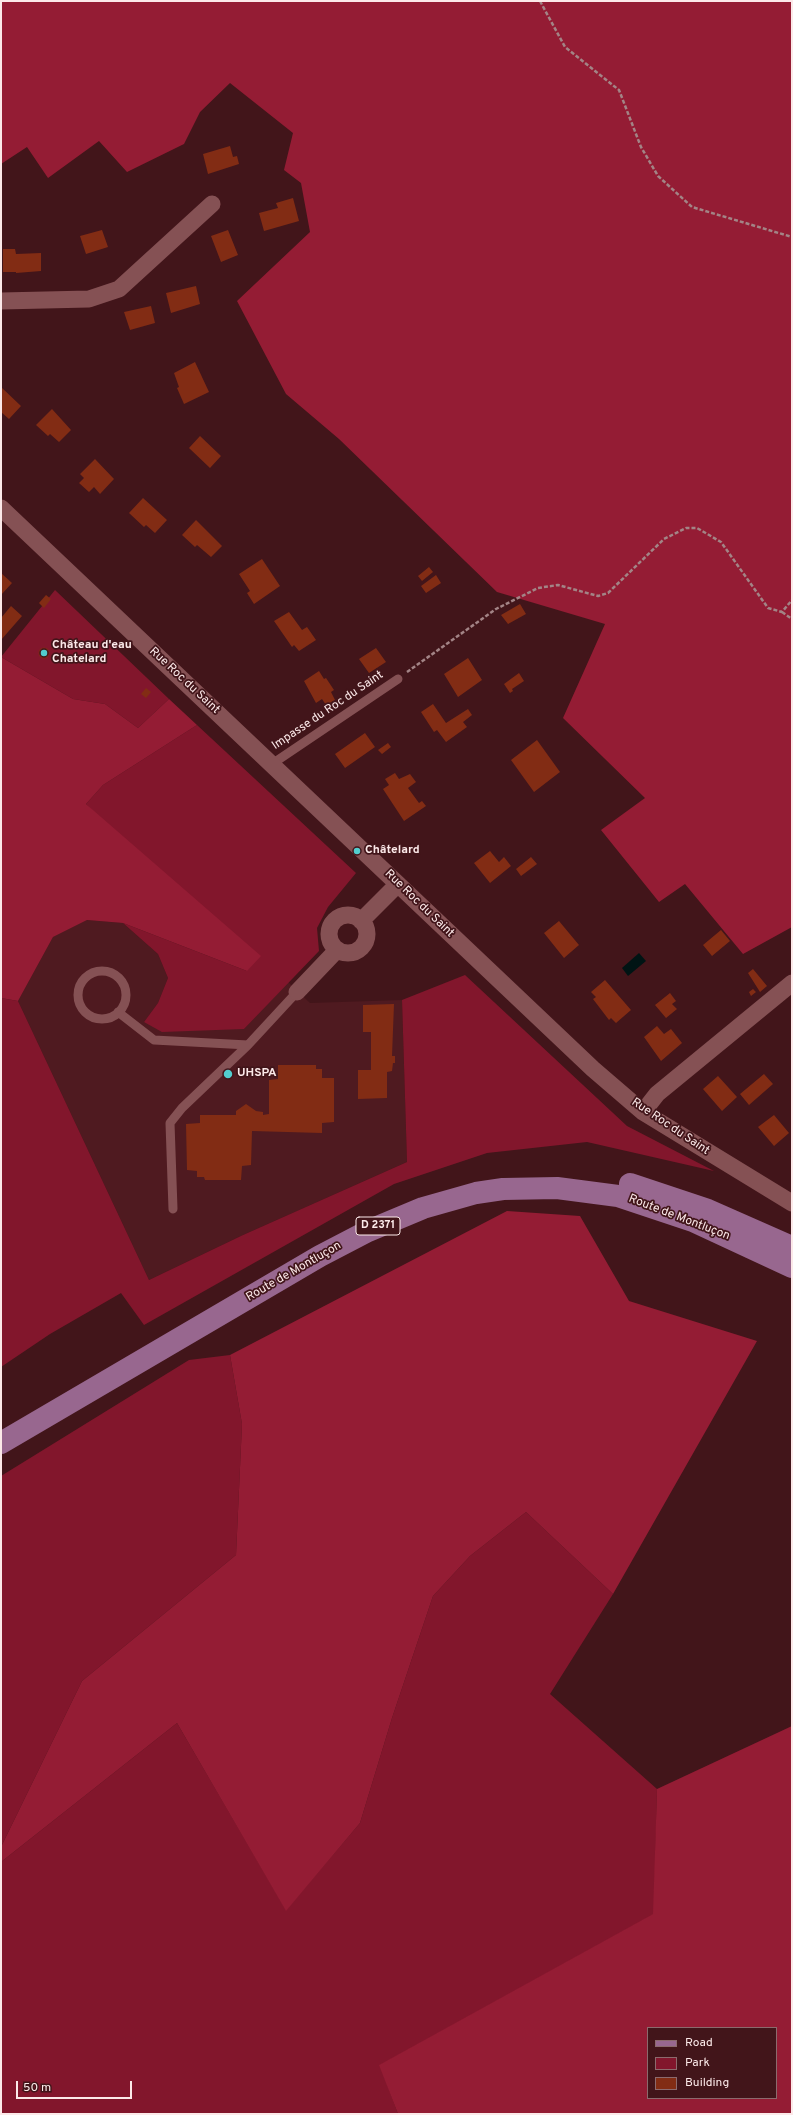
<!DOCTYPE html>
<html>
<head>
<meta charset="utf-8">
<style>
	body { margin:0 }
	#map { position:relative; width:793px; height:2115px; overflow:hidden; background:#42151a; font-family:Overpass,sans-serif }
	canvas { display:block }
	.frame { position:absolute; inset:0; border:2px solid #fce9e9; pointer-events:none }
	.legend { position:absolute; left:647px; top:2027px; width:130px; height:72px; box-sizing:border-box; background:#42151a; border:1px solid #8c6a6d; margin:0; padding:5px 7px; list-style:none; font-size:12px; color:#fce9e9 }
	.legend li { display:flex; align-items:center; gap:8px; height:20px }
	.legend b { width:20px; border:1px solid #8c6a6d }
	.scale { position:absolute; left:16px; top:2081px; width:116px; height:18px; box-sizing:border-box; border:2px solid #fce9e9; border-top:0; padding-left:5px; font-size:12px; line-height:14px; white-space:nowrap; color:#fce9e9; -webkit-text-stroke:3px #42151a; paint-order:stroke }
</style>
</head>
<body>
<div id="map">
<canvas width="793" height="2115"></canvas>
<div class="frame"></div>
<ul class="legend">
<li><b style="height:5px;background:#98678f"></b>Road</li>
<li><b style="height:11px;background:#82162c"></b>Park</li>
<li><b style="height:11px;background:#822c14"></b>Building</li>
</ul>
<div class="scale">50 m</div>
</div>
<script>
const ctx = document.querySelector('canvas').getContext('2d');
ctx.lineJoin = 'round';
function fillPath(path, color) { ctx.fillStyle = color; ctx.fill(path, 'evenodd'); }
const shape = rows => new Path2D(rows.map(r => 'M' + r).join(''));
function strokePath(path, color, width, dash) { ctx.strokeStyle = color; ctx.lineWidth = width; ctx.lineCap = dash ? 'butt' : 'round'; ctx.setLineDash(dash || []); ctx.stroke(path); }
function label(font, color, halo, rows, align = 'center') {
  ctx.font = font + ' Overpass,sans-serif'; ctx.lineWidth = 3.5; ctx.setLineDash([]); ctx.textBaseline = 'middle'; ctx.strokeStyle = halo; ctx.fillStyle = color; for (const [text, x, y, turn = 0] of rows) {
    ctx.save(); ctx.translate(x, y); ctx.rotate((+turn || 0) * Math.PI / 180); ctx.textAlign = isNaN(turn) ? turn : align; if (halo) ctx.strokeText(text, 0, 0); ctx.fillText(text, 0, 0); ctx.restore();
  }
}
const built = shape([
	[87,920,123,923,158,954,168,978,158,1003,144,1022,244,1029,288,982,310,1003,402,1000,407,1162,243,1235,149,1280,18,1001,53,937]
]);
const green = shape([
	[55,590,169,699,138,728,105,704,73,699,1,657],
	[197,725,356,873,328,907,317,928,319,951,244,1029,162,1032,144,1022,158,1003,168,978,158,954,123,923,247,971,86,804,103,785],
	[465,975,627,1126,714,1171,587,1142,487,1153,394,1184,144,1325,121,1293,50,1334,1,1367,1,998,18,1001,149,1280,243,1235,407,1162,402,1000],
	[230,1355,242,1424,236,1555,82,1681,1,1847,1,1476,189,1360],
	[526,1512,613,1594,550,1694,657,1789,654,1914,380,2065,398,2114,1,2114,1,1862,177,1723,286,1910,360,1823,392,1718,433,1596,470,1556]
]);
const forest = shape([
	[1,1,792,1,792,927,743,954,685,884,659,902,601,830,645,798,563,718,605,624,497,592,339,439,286,394,237,301,310,232,301,183,284,170,293,133,230,83,200,112,184,144,127,172,99,141,48,178,27,147,1,164],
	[1,657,73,699,105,704,138,728,169,699,197,725,103,785,86,804,261,956,247,971,123,923,87,920,53,937,18,1001,1,998],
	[507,1211,580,1216,629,1301,757,1341,613,1594,526,1512,470,1556,433,1596,392,1718,360,1823,286,1911,177,1723,1,1862,1,1847,82,1681,236,1555,242,1424,230,1355],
	[792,1726,792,2114,398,2114,379,2065,653,1914,657,1789],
	[648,2028,776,2028,776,2098,648,2098]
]);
const water = shape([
	[639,953,646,961,628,976,622,968]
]);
const building = shape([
	[230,146,233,157,237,156,239,164,208,174,203,154],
	[293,198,299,221,264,231,259,213,278,208,276,203],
	[102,230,108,247,86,254,80,236],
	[228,230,238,255,221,262,211,236],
	[3,249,15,249,16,254,41,253,41,271,16,273,16,272,3,272],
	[196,286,200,304,171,313,166,293],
	[151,306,155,323,130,330,124,312],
	[195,362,209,392,184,404,177,388,179,387,174,373],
	[1,387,21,406,9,419,1,412],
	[52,409,71,430,59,442,50,434,48,436,36,425],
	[200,436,221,456,210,468,189,448],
	[95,459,114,479,100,494,94,487,89,492,79,483,84,478,80,474],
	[143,498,167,520,155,533,146,525,144,527,129,513],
	[196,520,222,546,211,557,197,545,195,547,182,535],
	[262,559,280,586,254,604,247,593,250,591,239,574],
	[429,567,433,572,422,581,418,576],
	[1,573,12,583,1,595],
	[436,575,441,583,426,593,421,586],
	[46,595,51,599,44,608,39,603],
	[520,604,526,614,508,624,501,615],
	[11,606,22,616,1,640,1,618],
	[289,612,302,630,307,627,316,640,299,651,294,645,292,647,274,621],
	'38.5 653a5.5 5.5 0 1 1 11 0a5.5 5.5 0 1 1-11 0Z',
	[376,648,386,662,369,673,359,659],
	[468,658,482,680,458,697,444,674],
	[319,671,324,679,326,678,334,690,331,692,335,700,326,705,322,699,316,703,304,681],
	[519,673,524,681,512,689,513,691,510,693,504,684],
	[146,688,151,692,146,698,141,694],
	[433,704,446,723,468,709,472,715,463,722,467,727,446,742,437,730,434,732,421,712],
	[365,733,375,747,345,768,335,754],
	[537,740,560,772,534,792,511,760],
	[388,743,391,747,382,754,378,750],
	[395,773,399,779,410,774,416,782,408,788,419,803,422,801,426,806,404,821,383,789,389,785,385,779],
	[490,851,499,862,504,857,511,866,490,883,474,863],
	[531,857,537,864,521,876,516,869],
	[559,921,579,945,564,958,544,933],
	[721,930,730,941,712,956,703,945],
	[753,969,767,986,760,992,748,973],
	[605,980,631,1010,616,1023,611,1018,609,1020,593,999,596,997,591,992],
	[753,989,756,992,751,996,749,992],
	[670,993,676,1001,672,1004,677,1009,666,1018,655,1005],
	[394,1004,392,1056,395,1056,395,1063,393,1063,392,1071,387,1072,387,1098,358,1099,358,1070,371,1070,371,1032,363,1032,363,1005],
	[657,1026,664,1034,671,1029,682,1043,661,1061,644,1037],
	[278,1065,316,1065,316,1069,322,1069,322,1078,334,1078,334,1122,322,1123,322,1133,252,1131,251,1165,242,1166,241,1180,205,1180,204,1177,197,1177,197,1171,187,1170,186,1124,200,1123,200,1115,236,1115,236,1111,246,1104,256,1111,263,1112,263,1115,269,1114,269,1080,278,1079],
	[764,1074,773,1084,749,1105,740,1094],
	[718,1076,737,1097,722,1111,703,1089],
	[774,1115,789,1133,774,1146,758,1127]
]);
const path = shape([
	[540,1,565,47,619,90,641,147,658,176,692,207,792,237],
	[782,612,792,619],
	[407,672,496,609,538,588,558,585,598,596,608,593,664,539,686,528,697,528,721,542,768,608,782,612,792,600]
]);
const service = shape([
	[272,764,398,679],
	'78 995a24 24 0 1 1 48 0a24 24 0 1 1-48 0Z',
	[118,1012,154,1040,248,1045,297,992],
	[173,1209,170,1123,182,1108,248,1045]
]);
const minor = shape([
	[1,301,89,299,119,289,212,204],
	[1,508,593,1069,643,1112,792,1203],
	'329 934a19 19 0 1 1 38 0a19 19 0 1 1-38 0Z',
	[361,921,398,884],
	[297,992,337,950],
	[643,1112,657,1094,792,983]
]);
const primary = shape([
	[630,1184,708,1210,792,1247],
	[1,1443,320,1256,368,1231,423,1208,476,1193,503,1189,557,1188,618,1196,693,1221,792,1267]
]);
const markers = [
	[44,653,4,"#52cdce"],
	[357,851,4,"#52cdce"],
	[228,1074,5,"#52cdce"]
];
const shields = [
	[378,1226,44]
];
const shieldNames = [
	["D 2371",378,1226]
];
const poiNames = [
	["Château d'eau",52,646],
	["Chatelard",52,660],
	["Châtelard",365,851],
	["UHSPA",237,1074]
];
const streetNames = [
	["Rue Roc du Saint",184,681,43],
	["Impasse du Roc du Saint",328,711,-34],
	["Rue Roc du Saint",419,904,44],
	["Rue Roc du Saint",670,1127,34],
	["Route de Montluçon",679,1218,21],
	["Route de Montluçon",294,1272,-30]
];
fillPath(built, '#4f1a20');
fillPath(green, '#82162c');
fillPath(forest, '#941c34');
fillPath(water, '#001414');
fillPath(building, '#822c14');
strokePath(path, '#a38486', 2.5, [4, 2]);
strokePath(service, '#855154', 9);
strokePath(minor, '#855154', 17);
strokePath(primary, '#98678f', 22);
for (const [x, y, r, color] of markers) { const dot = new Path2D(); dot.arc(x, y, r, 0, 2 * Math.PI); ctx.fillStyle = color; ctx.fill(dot); strokePath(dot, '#42151a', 1.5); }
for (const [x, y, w] of shields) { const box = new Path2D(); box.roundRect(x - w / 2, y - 9, w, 18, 3); ctx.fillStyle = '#42151a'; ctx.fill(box); strokePath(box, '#fce9e9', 1); }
label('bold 11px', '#fce9e9', null, shieldNames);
label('bold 12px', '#fce9e9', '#42151a', poiNames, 'left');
label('12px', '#fce9e9', '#42151a', streetNames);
</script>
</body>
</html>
